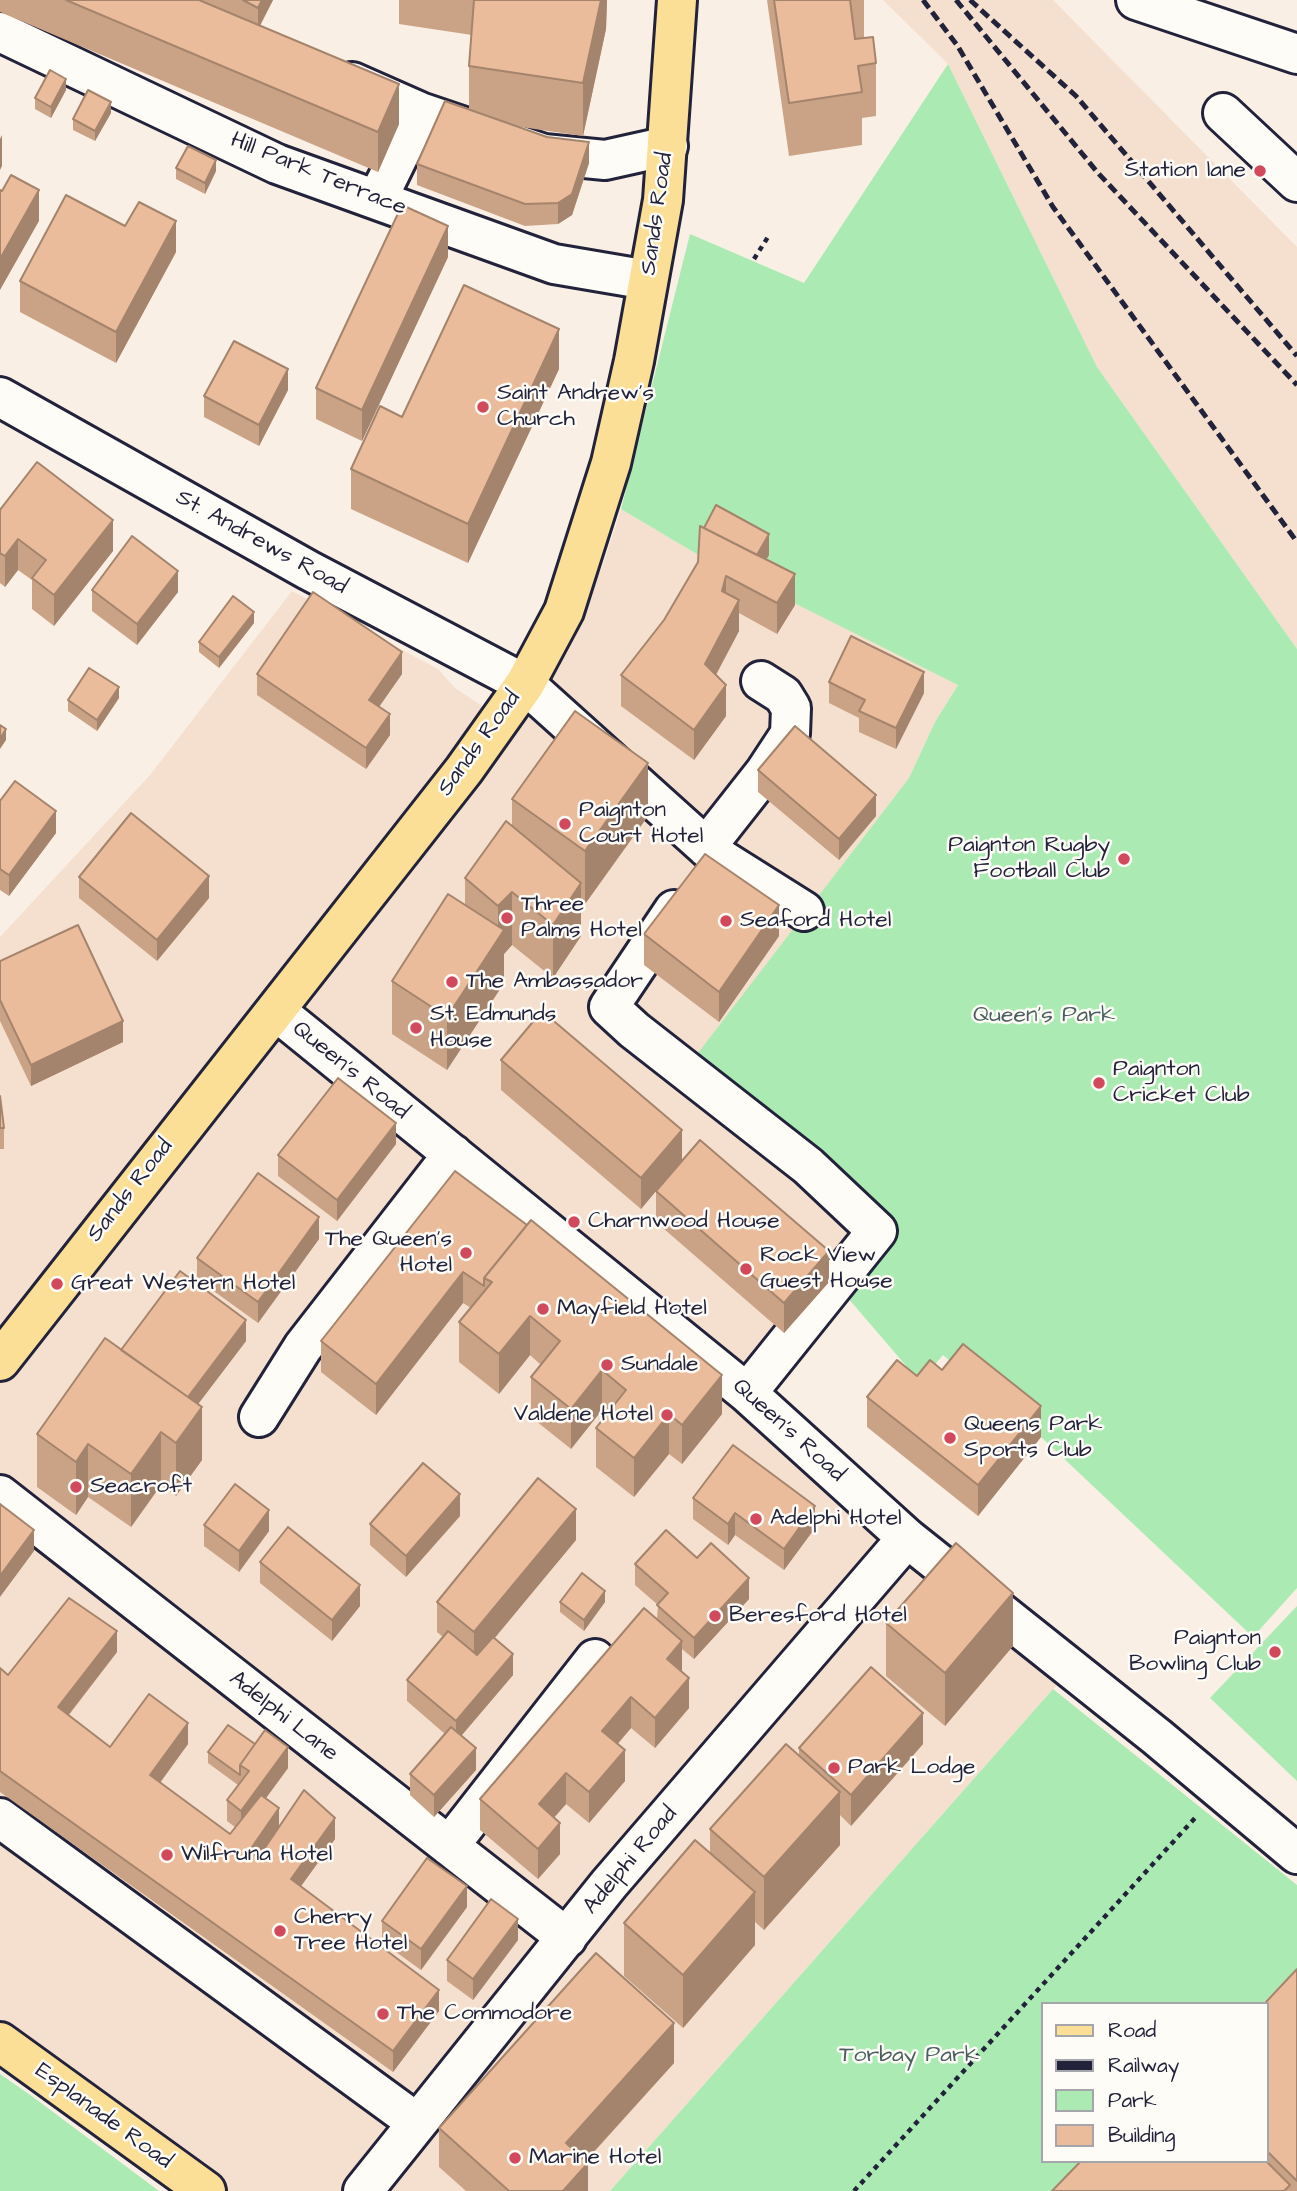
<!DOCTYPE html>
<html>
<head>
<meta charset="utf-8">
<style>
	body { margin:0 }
	#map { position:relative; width:1297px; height:2191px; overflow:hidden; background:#f9efe5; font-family:"Architects Daughter",sans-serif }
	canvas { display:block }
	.legend { position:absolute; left:1041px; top:2002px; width:228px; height:161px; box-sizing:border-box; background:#fdfcf7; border:2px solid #a5a5ac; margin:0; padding:9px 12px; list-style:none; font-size:21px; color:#22223b }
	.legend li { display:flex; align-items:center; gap:14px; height:35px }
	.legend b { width:35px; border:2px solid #a5a5ac }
</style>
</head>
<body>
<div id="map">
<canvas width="1297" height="2191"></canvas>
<ul class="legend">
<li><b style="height:9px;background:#fbdf96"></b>Road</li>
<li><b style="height:9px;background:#22223b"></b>Railway</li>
<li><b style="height:19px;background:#abebb3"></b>Park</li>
<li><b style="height:19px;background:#ebbc9b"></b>Building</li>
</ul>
</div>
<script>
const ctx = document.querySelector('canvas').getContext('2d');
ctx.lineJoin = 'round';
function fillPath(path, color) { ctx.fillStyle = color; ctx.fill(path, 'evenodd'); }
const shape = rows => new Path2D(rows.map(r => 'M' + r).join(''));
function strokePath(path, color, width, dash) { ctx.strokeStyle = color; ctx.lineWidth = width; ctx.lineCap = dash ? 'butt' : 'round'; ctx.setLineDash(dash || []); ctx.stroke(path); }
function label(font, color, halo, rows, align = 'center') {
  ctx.font = font + ' "Architects Daughter",sans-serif'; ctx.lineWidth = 5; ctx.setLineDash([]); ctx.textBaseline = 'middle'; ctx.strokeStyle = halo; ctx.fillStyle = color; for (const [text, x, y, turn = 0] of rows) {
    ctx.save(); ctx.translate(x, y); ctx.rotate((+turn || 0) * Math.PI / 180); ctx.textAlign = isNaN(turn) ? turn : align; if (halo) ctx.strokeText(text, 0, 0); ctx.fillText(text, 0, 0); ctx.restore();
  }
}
const built = shape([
	[883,0,1053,0,1297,247,1297,649,1097,367,948,64],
	[621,509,700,556,958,685,935,722,909,778,699,1053,698,1077,877,1231,747,1393,1073,1670,1053,1689,610,2191,206,2191,0,2042,0,937,150,775,292,591,438,669,455,688,500,718,512,706,530,717,603,565]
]);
const green = shape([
	[948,64,1097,367,1297,649,1297,1588,1253,1637,1041,1437,943,1355,920,1382,847,1297,894,1239,889,1216,698,1053,909,778,935,722,958,685,700,556,621,509,690,234,804,283],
	[1297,1606,1297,1781,1210,1698],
	[1053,1689,1297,1885,1297,1968,1262,2004,1043,2004,1043,2161,1110,2161,1082,2191,610,2191],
	[0,2074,33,2097,159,2191,0,2191]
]);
const path = shape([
	[754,259,768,237],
	[854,2191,1195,1818]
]);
const minor = shape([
	[1136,0,1297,54],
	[0,32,277,164,554,264,648,280],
	[352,82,420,112,544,154,605,160,668,146],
	[1223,113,1297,182],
	[377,200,420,112],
	[0,397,308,570,525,684,715,855,804,911],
	[706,847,765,772,790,734,791,708,783,695,761,681],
	[674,910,609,1007,634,1030,808,1166,877,1231,747,1393],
	[276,1011,747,1393,907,1538,1157,1737,1297,1854],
	[259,1417,303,1347,453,1154],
	[0,1495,567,1938],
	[0,1818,416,2122],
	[449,1846,595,1659],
	[363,2191,609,1884,907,1538]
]);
const major = shape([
	[0,1361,464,770,525,684,564,611,611,463,634,361,663,200,677,0],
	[0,2042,206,2191]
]);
const rail = shape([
	[923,0,957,45,1053,207,1297,542],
	[956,0,1098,173,1297,385],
	[970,0,1076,96,1297,356]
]);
const wall = shape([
	[0,0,273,0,260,26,399,124,378,172,0,12],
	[399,0,607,0,606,29,583,136,514,126,589,163,572,215,558,224,525,226,417,185,417,164,469,110,469,66,472,35,399,24],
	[767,0,864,0,864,37,876,63,876,116,862,118,862,145,789,156],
	[66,90,51,118,35,109,35,98],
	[111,113,95,141,73,130,73,119],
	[176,168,216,171,205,194,176,179],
	[125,226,176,252,116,363,20,312,20,281],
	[448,257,362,441,316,419,316,388],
	[559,369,468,563,351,509,351,469,402,417],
	[288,390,259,446,204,417,204,396],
	[0,510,113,551,54,626,32,609,32,580,18,570,5,587,0,583],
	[769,555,766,559,795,605,777,634,739,613,739,631,716,675,726,716,694,760,621,706,621,675,664,620,698,562],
	[92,590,178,592,137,645,92,611],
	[254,623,219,668,199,652,199,642],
	[257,674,402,674,379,707,390,735,366,769,257,695],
	[829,682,924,693,896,749,859,732,859,718,829,703],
	[119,698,97,731,68,711,68,700],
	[758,770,876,816,839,860,758,792],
	[512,799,648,816,585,904,581,902,581,936,553,978,512,945,504,954,504,983,447,1070,392,1034,392,981,465,905,465,878,512,826],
	[0,801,56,833,9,896,0,890],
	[79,877,209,898,157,961,79,898],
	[644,934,779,936,719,1022,644,965],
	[0,961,123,1042,31,1086,0,1021],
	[501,1060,682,1160,829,1282,784,1333,656,1222,656,1191,641,1209,501,1090],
	[0,1096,4,1128,4,1149,0,1149],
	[396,1144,337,1221,278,1176,278,1155],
	[455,1171,722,1414,682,1464,669,1454,634,1497,596,1467,596,1428,607,1414,602,1410,571,1449,531,1417,531,1377,541,1365,530,1355,499,1394,459,1362,459,1322,471,1308,463,1303,376,1415,321,1372,321,1341],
	[319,1239,258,1323,197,1279,197,1258],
	[246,1341,198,1404,202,1460,176,1496,161,1485,131,1527,88,1497,76,1515,37,1487,37,1434,121,1350],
	[942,1370,1041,1437,978,1516,867,1427,867,1397,917,1376],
	[693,1498,815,1528,784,1570,735,1535,728,1545,693,1519],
	[460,1516,406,1577,370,1545,370,1524],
	[204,1525,269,1531,239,1572,204,1546],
	[576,1540,494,1638,513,1675,461,1736,476,1770,434,1817,410,1795,410,1774,445,1734,407,1701,407,1680,443,1637,437,1632,437,1602],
	[697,1558,749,1599,694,1659,682,1649,682,1672,689,1708,655,1748,631,1728,618,1744,625,1781,589,1823,566,1804,554,1817,560,1854,538,1879,480,1830,480,1799,657,1619,658,1605,635,1585,635,1564],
	[260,1562,360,1606,332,1641,260,1583],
	[560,1602,605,1602,584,1631,560,1612],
	[886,1623,1013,1646,945,1726,886,1676],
	[117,1652,69,1715,110,1747,188,1744,160,1783,230,1834,235,1827,227,1821,227,1800,238,1785,208,1763,208,1752,288,1768,266,1798,279,1828,335,1839,301,1886,439,2011,393,2072,0,1792,0,1668,8,1675],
	[923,1744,851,1826,840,1815,840,1845,764,1930,755,1922,755,1945,683,2028,624,1976,624,1923,710,1854,710,1829,799,1756,799,1748],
	[467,1907,421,1970,382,1942,382,1921],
	[518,1940,473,2000,447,1981,447,1960],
	[1297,1969,1297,2191,1052,2191,1081,2161,1267,2161,1267,2004],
	[674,2063,586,2161,588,2191,466,2191,439,2167,439,2128]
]);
const shadedWall = shape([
	[262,0,273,0,258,29,258,8],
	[601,0,607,0,606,29,583,136,583,83],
	[66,79,66,90,51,118,51,107],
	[399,84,399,124,378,172,378,132],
	[111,102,111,113,95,141,95,131],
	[2,135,2,166,0,170,0,139],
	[589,142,589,163,572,215,558,224,558,203],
	[216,160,216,171,205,194,205,183],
	[39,190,39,221,0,290,0,259],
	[176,221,176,252,116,363,116,332],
	[448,226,448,257,362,441,362,410],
	[559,329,559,369,468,563,468,524],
	[288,369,288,390,259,446,259,425],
	[113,520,113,551,54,626,54,595],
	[769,534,769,555,752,585,752,564],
	[18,539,18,570,5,587,5,556],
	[178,571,178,592,137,645,137,624],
	[795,574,795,605,777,634,777,603],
	[726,576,726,606,722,591],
	[739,600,739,631,705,695,705,664],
	[254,612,254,623,219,668,219,657],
	[402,652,402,674,369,721,369,700],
	[924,672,924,693,896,749,896,728],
	[726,685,726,716,694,760,694,730],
	[119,687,119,698,97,731,97,720],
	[390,714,390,735,366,769,366,748],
	[6,729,6,740,0,749,0,739],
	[648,763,648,816,585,904,585,851],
	[876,795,876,816,839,860,839,839],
	[56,811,56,833,9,896,9,875],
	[209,876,209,898,157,961,157,940],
	[581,883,581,936,553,978,553,925],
	[512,892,512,945,504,954,504,983,447,1070,447,1017,498,939,498,906],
	[779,905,779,936,719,1022,719,992],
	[123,1021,123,1042,31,1086,31,1065],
	[396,1123,396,1144,337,1221,337,1200],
	[682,1130,682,1160,641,1209,641,1178],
	[319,1217,319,1239,258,1323,258,1302],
	[829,1251,829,1282,784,1333,784,1303],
	[463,1272,463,1303,376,1415,376,1384],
	[530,1316,530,1355,499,1394,499,1354],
	[246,1320,246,1341,186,1420,186,1399],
	[602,1370,602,1410,571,1449,571,1409],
	[722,1375,722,1414,682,1464,682,1425],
	[1041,1406,1041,1437,978,1516,978,1485],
	[202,1407,202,1460,176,1496,176,1443],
	[669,1414,669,1454,634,1497,634,1458],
	[161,1432,161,1485,131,1527,131,1474],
	[88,1444,88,1497,76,1515,76,1462],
	[460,1494,460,1516,406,1577,406,1556],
	[815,1506,815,1528,784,1570,784,1549],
	[576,1509,576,1540,474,1663,474,1632],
	[269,1510,269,1531,239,1572,239,1551],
	[735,1513,735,1535,728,1545,728,1524],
	[34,1530,34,1551,0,1597,0,1576],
	[749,1578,749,1599,694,1659,694,1638],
	[360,1585,360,1606,332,1641,332,1620],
	[605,1591,605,1602,584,1631,584,1620],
	[1013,1593,1013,1646,945,1726,945,1673],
	[117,1631,117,1652,58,1728,58,1707],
	[682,1641,682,1671,667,1659],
	[513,1654,513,1675,456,1742,456,1721],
	[689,1678,689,1708,655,1748,655,1718],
	[631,1697,631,1728,602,1761,602,1731],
	[923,1713,923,1744,851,1826,851,1795],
	[188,1723,188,1744,150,1796,150,1775],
	[288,1747,288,1768,241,1832,241,1811],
	[476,1748,476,1770,434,1817,434,1795],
	[625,1750,625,1781,589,1823,589,1792],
	[566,1773,566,1804,539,1835,539,1804],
	[840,1792,840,1845,764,1930,764,1877],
	[279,1808,279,1829,250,1871,250,1850],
	[335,1818,335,1839,291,1900,291,1879],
	[560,1823,560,1854,538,1879,538,1849],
	[467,1886,467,1907,421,1970,421,1949],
	[755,1892,755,1945,683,2028,683,1975],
	[518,1919,518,1940,473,2000,473,1979],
	[439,1990,439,2011,393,2072,393,2051],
	[674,2023,674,2063,566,2182,566,2143],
	[588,2163,588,2191,563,2191]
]);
const building = shape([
	[66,0,199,0,399,84,378,132,66,0],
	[243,0,262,0,258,8,243,0],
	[474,0,601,0,583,83,469,66,474,0],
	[774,0,850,0,855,39,873,37,876,63,858,66,862,92,789,103,774,0],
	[50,70,66,79,51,107,35,98,50,70],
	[88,90,111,102,95,131,73,119,88,90],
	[445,101,547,137,589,142,572,194,558,203,525,204,417,164,445,101],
	[188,146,216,160,205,183,176,168,188,146],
	[11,175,39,190,0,259,0,190,2,191,11,175],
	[66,195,125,226,139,202,176,221,116,332,20,281,66,195],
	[402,205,448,226,362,410,316,388,402,205],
	[464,285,559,329,468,524,351,469,380,406,402,417,464,285],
	[234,341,288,369,259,425,204,396,234,341],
	[37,462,113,520,54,595,32,578,46,560,18,539,5,556,0,553,0,510,37,462],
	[716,505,769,534,757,555,704,528,716,505],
	[700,526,795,574,777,603,726,576,722,591,739,600,705,664,726,685,694,730,621,675,664,620,698,562,700,526],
	[132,536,178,571,137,624,92,590,132,536],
	[313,592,402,652,369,700,390,714,366,748,257,674,313,592],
	[233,596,254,612,219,657,199,642,233,596],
	[851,636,924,672,896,728,859,711,865,700,829,682,851,636],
	[89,668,119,687,97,720,68,700,89,668],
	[575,711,648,763,585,851,512,799,575,711],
	[0,725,6,729,0,739,0,725],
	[795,726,876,795,839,839,758,770,795,726],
	[15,781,56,811,9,875,0,869,0,801,15,781],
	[131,813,209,876,157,940,79,877,131,813],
	[506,821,581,883,553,925,512,892,498,906,465,878,506,821],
	[705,854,779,905,719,992,644,934,705,854],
	[448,894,504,930,447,1017,392,981,448,894],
	[78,925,123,1021,31,1065,0,1000,0,961,78,925],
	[542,1011,682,1130,641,1178,501,1060,542,1011],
	[338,1078,396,1123,337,1200,278,1155,338,1078],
	[0,1096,4,1128,0,1128,0,1096],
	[700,1140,829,1251,784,1303,656,1191,700,1140],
	[455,1171,527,1225,484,1278,484,1286,463,1272,376,1384,321,1341,455,1171],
	[258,1173,319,1217,258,1302,197,1258,258,1173],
	[531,1220,722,1375,682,1425,669,1414,634,1458,596,1428,626,1390,602,1370,571,1409,531,1377,560,1341,530,1316,499,1354,459,1322,492,1282,484,1278,531,1220],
	[180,1271,246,1320,188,1397,121,1350,180,1271],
	[105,1338,202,1407,176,1443,161,1432,131,1474,88,1444,76,1462,37,1434,105,1338],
	[963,1344,1041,1406,978,1485,867,1397,897,1360,917,1376,930,1360,942,1370,963,1344],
	[733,1445,815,1506,784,1549,735,1513,728,1524,693,1498,733,1445],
	[423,1463,460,1494,406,1556,370,1524,423,1463],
	[538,1478,576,1509,474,1632,437,1602,538,1478],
	[235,1484,269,1510,239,1551,204,1525,235,1484],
	[0,1504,34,1530,0,1576,0,1504],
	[288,1527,360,1585,332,1620,260,1562,288,1527],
	[666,1530,697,1558,711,1543,749,1578,694,1638,657,1605,668,1593,635,1564,666,1530],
	[956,1543,1013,1593,945,1673,886,1623,956,1543],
	[582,1573,605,1591,584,1620,560,1602,582,1573],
	[69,1598,117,1631,58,1707,110,1747,149,1694,188,1723,150,1775,230,1834,261,1795,279,1808,250,1850,258,1858,304,1790,335,1818,291,1879,439,1990,393,2051,0,1771,0,1668,8,1675,69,1598],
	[644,1608,682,1641,667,1659,689,1678,655,1718,631,1697,602,1731,625,1750,589,1792,566,1773,539,1804,560,1823,538,1849,480,1799,644,1608],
	[448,1631,477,1655,493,1637,513,1654,456,1721,407,1680,448,1631],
	[871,1667,923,1713,851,1795,799,1748,871,1667],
	[228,1725,255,1744,240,1765,240,1775,208,1752,228,1725],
	[451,1727,476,1748,434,1795,410,1774,451,1727],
	[265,1730,288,1747,241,1811,227,1800,249,1771,240,1765,265,1730],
	[786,1744,840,1792,764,1877,710,1829,786,1744],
	[695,1840,755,1892,683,1975,624,1923,695,1840],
	[427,1858,467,1886,421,1949,382,1921,427,1858],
	[491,1899,518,1919,473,1979,447,1960,491,1899],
	[596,1953,674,2023,566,2143,588,2163,563,2191,509,2191,439,2128,596,1953],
	[1297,1969,1297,2181,1267,2151,1267,2004,1264,2004,1297,1969],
	[1081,2161,1266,2161,1290,2185,1284,2191,1052,2191,1081,2161]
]);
const markers = [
	[1260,171,7,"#d1495b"],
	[483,407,7,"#d1495b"],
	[565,824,7,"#d1495b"],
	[1124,859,7,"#d1495b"],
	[507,918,7,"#d1495b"],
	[726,921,7,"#d1495b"],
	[452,982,7,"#d1495b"],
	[416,1028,7,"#d1495b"],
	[1099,1083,7,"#d1495b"],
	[574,1222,7,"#d1495b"],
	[466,1253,7,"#d1495b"],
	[746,1269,7,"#d1495b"],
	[57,1284,7,"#d1495b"],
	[543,1309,7,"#d1495b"],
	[607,1365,7,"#d1495b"],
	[667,1415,7,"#d1495b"],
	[950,1438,7,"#d1495b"],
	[76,1487,7,"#d1495b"],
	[756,1519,7,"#d1495b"],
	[715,1616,7,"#d1495b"],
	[1275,1652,7,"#d1495b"],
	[834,1768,7,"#d1495b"],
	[167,1855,7,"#d1495b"],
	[280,1931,7,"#d1495b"],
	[383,2014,7,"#d1495b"],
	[515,2158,7,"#d1495b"]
];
const poiNames = [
	["Station lane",1246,171,"right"],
	["Saint Andrew's",497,394],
	["Church",497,420],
	["Paignton",579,811],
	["Court Hotel",579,837],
	["Paignton Rugby",1110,846,"right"],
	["Football Club",1110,872,"right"],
	["Three",521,905],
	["Palms Hotel",521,931],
	["Seaford Hotel",740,921],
	["The Ambassador",466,982],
	["St. Edmunds",430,1015],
	["House",430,1041],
	["Paignton",1113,1070],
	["Cricket Club",1113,1096],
	["Charnwood House",588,1222],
	["The Queen's",452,1240,"right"],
	["Hotel",452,1266,"right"],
	["Rock View",760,1256],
	["Guest House",760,1282],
	["Great Western Hotel",71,1284],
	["Mayfield Hotel",557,1309],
	["Sundale",621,1365],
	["Valdene Hotel",653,1415,"right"],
	["Queens Park",964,1425],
	["Sports Club",964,1451],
	["Seacroft",90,1487],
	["Adelphi Hotel",770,1519],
	["Beresford Hotel",729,1616],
	["Paignton",1261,1639,"right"],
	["Bowling Club",1261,1665,"right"],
	["Park Lodge",848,1768],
	["Wilfruna Hotel",181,1855],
	["Cherry",294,1918],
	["Tree Hotel",294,1944],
	["The Commodore",397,2014],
	["Marine Hotel",529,2158]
];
const streetNames = [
	["Hill Park Terrace",318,175,22],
	["Sands Road",658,214,-82],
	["St. Andrews Road",261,543,29],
	["Sands Road",480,744,-54],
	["Queen's Road",350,1071,39],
	["Sands Road",131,1191,-52],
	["Queen's Road",788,1431,42],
	["Adelphi Lane",283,1717,38],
	["Adelphi Road",631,1861,-50],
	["Esplanade Road",103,2117,36]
];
const parkNames = [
	["Queen's Park",1044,1016],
	["Torbay Park",909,2056]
];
fillPath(built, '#f5e0cf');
fillPath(green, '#abebb3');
strokePath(minor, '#22223b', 44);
strokePath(major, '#22223b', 44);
strokePath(path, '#22223b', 4.5, [5, 5]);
strokePath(minor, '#fdfcf7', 38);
strokePath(major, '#fbdf96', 38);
strokePath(rail, '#22223b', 5, [10, 5]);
fillPath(wall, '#caa285');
fillPath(shadedWall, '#a4846c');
fillPath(building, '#ebbc9b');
strokePath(building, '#a4846c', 2);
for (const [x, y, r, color] of markers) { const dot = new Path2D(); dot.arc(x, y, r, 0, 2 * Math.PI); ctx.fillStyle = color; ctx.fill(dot); strokePath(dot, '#fdfcf7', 2.5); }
label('23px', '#22223b', '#fdfcf7', poiNames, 'left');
label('23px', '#22223b', '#fdfcf7', streetNames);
label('23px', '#4b5e5f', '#fdfcf7', parkNames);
</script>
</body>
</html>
